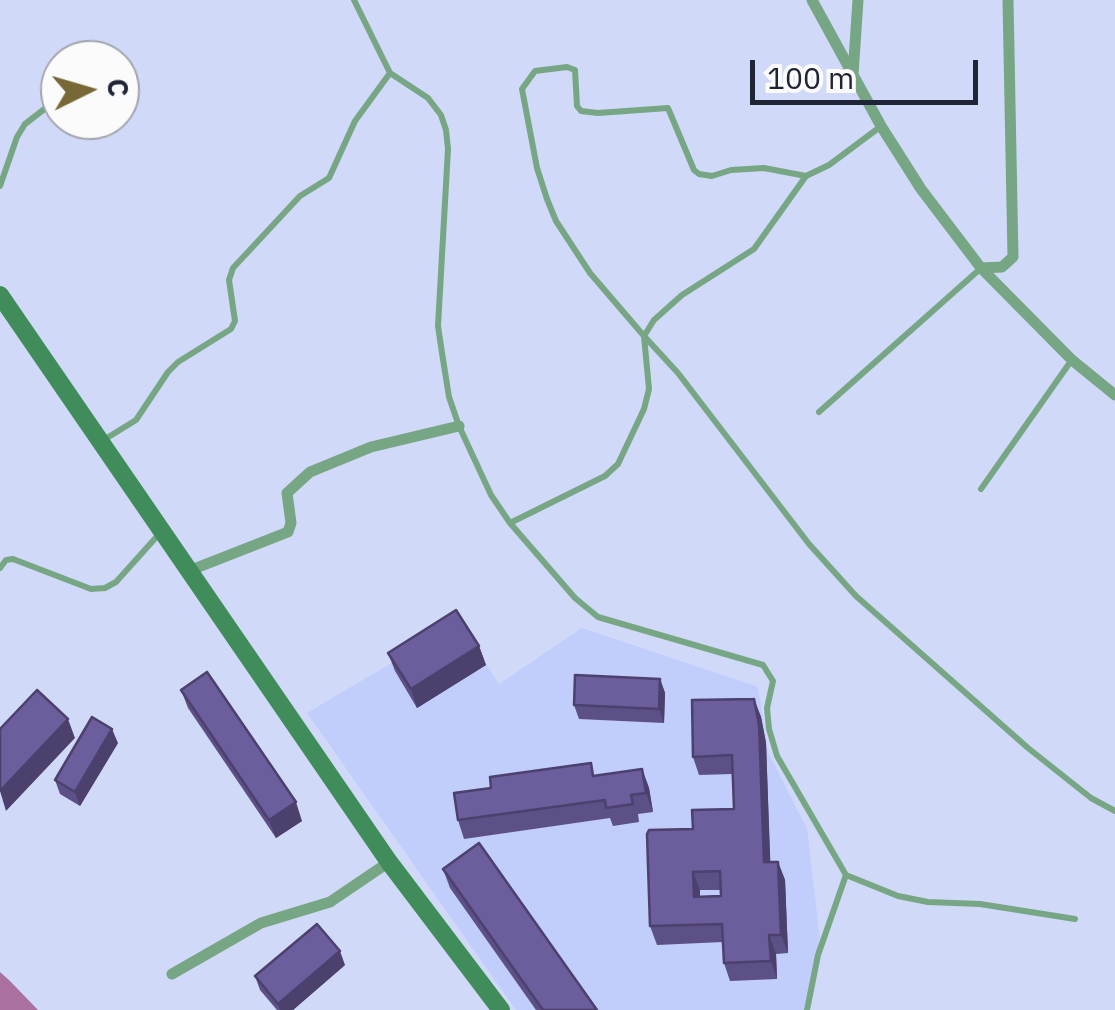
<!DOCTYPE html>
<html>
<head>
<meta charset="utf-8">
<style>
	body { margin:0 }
	#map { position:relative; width:1115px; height:1010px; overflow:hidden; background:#d1d9f8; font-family:"IBM Plex Sans",sans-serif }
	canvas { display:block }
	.north { position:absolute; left:40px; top:40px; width:100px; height:100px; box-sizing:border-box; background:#fbfbfb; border:2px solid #a3a5ad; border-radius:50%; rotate:85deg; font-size:28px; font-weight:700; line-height:40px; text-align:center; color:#202437 }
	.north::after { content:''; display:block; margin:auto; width:35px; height:45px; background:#776835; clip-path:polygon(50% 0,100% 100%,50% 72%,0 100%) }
	.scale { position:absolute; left:750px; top:60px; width:228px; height:45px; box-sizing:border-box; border:5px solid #202437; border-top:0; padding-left:12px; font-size:30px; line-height:35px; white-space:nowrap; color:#202437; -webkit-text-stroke:8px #fbfbfb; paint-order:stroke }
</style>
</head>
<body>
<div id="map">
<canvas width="1115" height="1010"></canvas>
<div class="north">С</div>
<div class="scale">100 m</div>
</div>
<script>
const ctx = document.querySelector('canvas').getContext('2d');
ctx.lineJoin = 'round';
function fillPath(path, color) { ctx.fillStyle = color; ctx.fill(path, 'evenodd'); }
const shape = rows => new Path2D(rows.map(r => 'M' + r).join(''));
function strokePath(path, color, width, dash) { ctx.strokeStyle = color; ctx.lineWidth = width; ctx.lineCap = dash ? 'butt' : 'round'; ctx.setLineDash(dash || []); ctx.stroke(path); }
const built = shape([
	[459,623,499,684,582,628,758,687,768,752,807,829,820,939,806,1010,516,1010,307,713]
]);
const water = shape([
	[0,972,10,981,38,1010,0,1010]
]);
const lane = shape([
	[354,0,390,73,428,98,441,115,446,130,448,149,438,326,442,353,449,397,459,426,491,495,510,523,575,598,598,617,763,665,773,681,767,708,769,729,777,756,846,875,898,896,928,902,980,904,1075,919],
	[806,176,829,165,880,127],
	[0,186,17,137,25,124,60,97],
	[819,412,980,269],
	[102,441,136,420,168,372,178,362,231,329,235,321,229,280,233,268,300,196,329,178,355,121,390,73],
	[981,489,1071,361],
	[510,523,605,476,618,464,644,409,649,389,644,336,654,320,682,295,754,249,806,176,764,168,731,170,712,176,699,174,694,170,668,108,598,113,581,111,577,106,575,70,567,67,535,71,522,89,537,168,547,199,556,221,590,273,644,336,678,373,809,544,856,596,1028,748,1091,798,1115,811],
	[0,568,6,560,13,559,91,589,105,588,116,582,160,533],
	[807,1010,818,955,846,875]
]);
const street = shape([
	[812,0,881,126,921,189,981,268,1072,360,1115,395],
	[853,75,858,0],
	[981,268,1002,267,1013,257,1008,0],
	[191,570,288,532,291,523,287,493,310,472,371,447,459,426],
	[172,974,261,923,330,902,389,862]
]);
const secondary = shape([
	[0,295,389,862,501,1010]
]);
const wall = shape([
	[479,646,486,665,417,708,395,671,388,653],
	[660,679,665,693,664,723,579,719,574,705],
	[181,690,302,821,276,838,188,708],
	[754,699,761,717,766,743,770,862,778,862,785,880,788,953,776,954,777,979,730,981,724,963,723,942,657,945,650,926,693,829,734,809,732,774,699,775,693,757],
	[700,890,721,890,721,896,700,897],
	[118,743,80,806,60,794,55,780],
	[642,769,649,788,653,812,638,814,639,822,613,826,610,818,464,839,458,820,596,776],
	[443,869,597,1010,536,1010,450,888],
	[345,965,293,1010,277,1010,260,990,255,976]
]);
const shadedWall = shape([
	[479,646,486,665,417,708,411,689],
	[660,679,665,693,664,723,659,709],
	[754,699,761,717,766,743,771,880,764,862],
	[68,719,75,738,6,811,0,791],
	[112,729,118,743,80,806,75,792],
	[642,769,649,788,653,812,646,793],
	[296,802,302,821,276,838,269,820],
	[778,862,785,880,788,953,781,935],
	[693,872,700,890,700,915,694,897],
	[769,935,776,954,777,979,771,961],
	[340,951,345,965,293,1010,280,1010,278,1004]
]);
const building = shape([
	[456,610,479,646,411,689,388,653,456,610],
	[207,672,296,802,269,820,181,690,207,672],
	[575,675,660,679,659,709,574,705,575,675],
	[37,690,68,719,0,791,0,729,37,690],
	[754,699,759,725,764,862,778,862,781,935,769,935,771,961,724,963,722,924,650,926,647,834,649,830,693,829,692,810,734,809,732,755,693,757,692,700,754,699],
	[720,871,721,896,694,897,693,872,720,871],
	[92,717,112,729,75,792,55,780,92,717],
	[591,763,593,776,642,769,646,793,631,795,633,804,606,808,605,800,458,820,454,793,491,788,490,777,591,763],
	[479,843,597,1010,543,1010,443,869,479,843],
	[317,924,340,951,278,1004,255,976,317,924]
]);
fillPath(built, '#c1cdfb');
fillPath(water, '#aa709f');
strokePath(lane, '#77a685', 6);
strokePath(street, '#77a685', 11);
strokePath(secondary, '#408c5b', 18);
fillPath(wall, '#5d5086');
fillPath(shadedWall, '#4c416d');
fillPath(building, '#6c5d9c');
strokePath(building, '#4c416d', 2.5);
</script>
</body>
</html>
